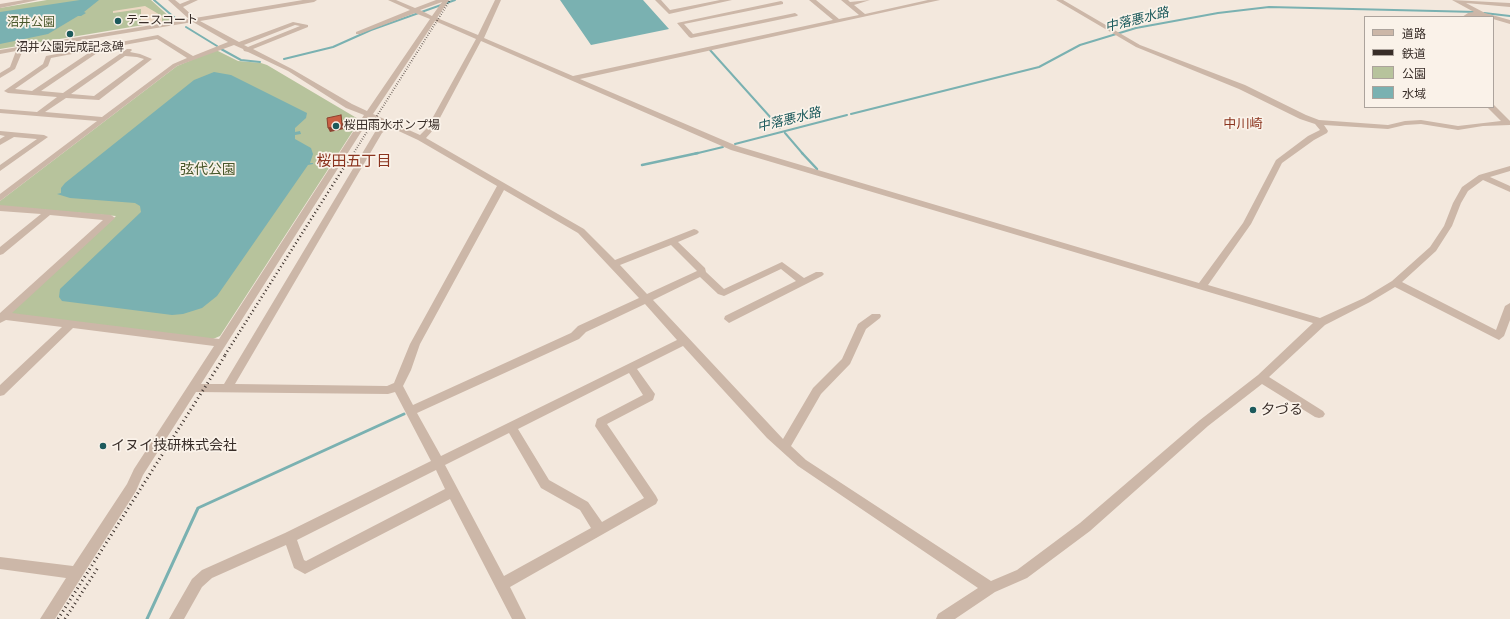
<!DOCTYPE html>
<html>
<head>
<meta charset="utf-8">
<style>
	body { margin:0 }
	#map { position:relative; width:1510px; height:619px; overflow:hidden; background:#f3e8dd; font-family:"IBM Plex Sans","Noto Sans JP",sans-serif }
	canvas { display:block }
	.legend { position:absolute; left:1364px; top:16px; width:130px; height:92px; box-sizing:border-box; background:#faf2e9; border:1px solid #aca39c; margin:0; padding:5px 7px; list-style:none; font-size:12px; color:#382d28 }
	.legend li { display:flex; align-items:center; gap:8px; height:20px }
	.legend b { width:20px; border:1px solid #aca39c }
</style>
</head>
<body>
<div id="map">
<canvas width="1510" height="619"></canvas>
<ul class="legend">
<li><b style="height:5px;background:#ccb7a8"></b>道路</li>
<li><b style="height:5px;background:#382d28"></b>鉄道</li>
<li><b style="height:11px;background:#b7c39c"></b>公園</li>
<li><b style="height:11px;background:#7ab1b1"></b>水域</li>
</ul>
</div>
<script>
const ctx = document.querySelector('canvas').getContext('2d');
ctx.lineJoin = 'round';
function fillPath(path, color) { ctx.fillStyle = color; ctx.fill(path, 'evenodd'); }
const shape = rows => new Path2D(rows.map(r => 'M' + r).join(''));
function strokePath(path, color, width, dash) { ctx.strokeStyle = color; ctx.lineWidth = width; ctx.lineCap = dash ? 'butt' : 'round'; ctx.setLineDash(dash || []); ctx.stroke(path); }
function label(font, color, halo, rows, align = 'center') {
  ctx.font = font + ' "IBM Plex Sans","Noto Sans JP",sans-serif'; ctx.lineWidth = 3.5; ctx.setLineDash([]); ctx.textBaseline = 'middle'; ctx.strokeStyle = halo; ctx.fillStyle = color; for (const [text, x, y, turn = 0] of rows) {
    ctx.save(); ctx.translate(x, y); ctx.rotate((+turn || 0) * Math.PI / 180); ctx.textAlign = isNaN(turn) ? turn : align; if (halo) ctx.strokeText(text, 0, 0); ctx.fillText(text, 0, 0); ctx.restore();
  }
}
const green = shape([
	[47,0,151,0,173,20,0,49,0,8],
	[216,50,238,61,261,63,267,65,360,120,220,336,213,339,11,314,11,312,116,216,0,206,0,201,177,66]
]);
const plaza = shape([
	[145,6,162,16,162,22,150,24,141,22,141,9,113,13,113,11]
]);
const water = shape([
	[80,0,99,0,84,12,86,13,81,16,78,16,48,34,0,44,0,12],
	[560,0,643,0,669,29,591,45],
	[214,72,231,75,307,113,306,118,295,128,295,132,300,131,301,134,295,135,295,139,311,148,313,154,310,163,313,163,313,164,308,165,217,296,202,308,183,314,172,315,62,301,59,297,60,289,141,212,140,206,135,203,70,198,57,194,61,193,61,188,65,183,194,80]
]);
const streamFar2 = shape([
	[154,0,175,18],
	[1484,13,1510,16],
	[186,27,217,46],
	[221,49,241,60,260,62],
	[710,50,780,128],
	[284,59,333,47,371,30,455,0],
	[851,114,1039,67,1080,45,1136,28,1218,13,1269,7,1477,12],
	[785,133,803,154],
	[735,144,847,115],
	[694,154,723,147]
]);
const streamFar1 = shape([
	[802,153,817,169],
	[642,165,698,153]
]);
const stream = shape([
	[147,619,198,508,404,414]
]);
const minor = shape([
	[24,0,38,0,0,8,0,4,24,0],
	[168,0,175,0,180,4,190,0,198,0,183,7,195,18,303,0,317,0,314,2,200,21,239,42,293,22,308,25,308,27,253,49,292,69,352,104,367,111,430,19,415,13,360,34,356,34,356,32,410,10,388,0,396,0,415,8,436,0,449,0,437,18,478,35,495,0,501,0,484,38,573,76,833,20,809,0,816,0,839,19,859,15,841,0,848,0,850,2,870,0,854,5,865,14,928,0,940,0,580,79,737,146,1199,283,1243,223,1276,160,1308,136,1320,130,1315,124,1300,119,1239,89,1136,47,1056,0,1063,0,1140,45,1245,85,1306,115,1319,120,1388,125,1405,121,1421,120,1458,126,1501,121,1487,107,1493,107,1494,105,1510,121,1510,125,1483,126,1458,130,1421,124,1405,125,1388,129,1324,125,1328,131,1327,133,1314,140,1282,163,1251,224,1208,285,1320,318,1364,298,1392,281,1430,247,1444,226,1453,203,1462,187,1479,175,1510,166,1510,171,1490,177,1510,186,1510,192,1483,180,1468,191,1461,203,1452,226,1436,251,1402,282,1496,330,1505,306,1510,303,1510,320,1504,336,1499,340,1395,287,1370,302,1325,325,1269,377,1323,411,1325,414,1323,417,1319,418,1315,417,1262,384,1208,426,1090,531,1027,578,995,592,955,619,936,619,938,614,978,588,798,466,767,438,683,346,637,369,655,394,653,400,607,424,656,496,658,500,656,504,510,587,526,619,512,619,450,499,305,574,294,568,286,545,212,578,202,587,184,619,169,619,192,579,202,570,285,533,431,461,395,392,388,394,196,392,143,475,136,491,55,619,40,619,66,578,0,569,0,557,73,566,127,484,134,469,214,346,73,328,4,395,0,396,0,385,62,327,6,320,0,323,0,313,103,220,50,215,3,254,0,255,0,247,41,214,0,211,0,205,111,215,115,218,12,313,219,339,364,115,346,108,288,71,248,52,244,51,243,49,234,45,177,66,0,201,0,194,97,121,0,113,0,109,37,112,57,97,8,93,4,91,43,64,46,56,158,35,193,56,228,42,193,22,23,50,15,69,0,78,0,73,10,67,16,51,0,54,0,50,189,19,168,0],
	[442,2,432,16,420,10,442,2],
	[435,21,476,39,427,128,420,135,373,114,435,21],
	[295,25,300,26,248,47,244,45,295,25],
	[157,39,187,58,173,64,102,117,45,112,66,98,99,100,152,59,140,54,130,52,132,50,131,49,127,49,63,93,41,91,100,51,102,49,157,39],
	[481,41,731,150,1313,323,1258,375,1200,420,1080,523,1017,570,991,581,806,460,791,446,821,394,850,364,866,329,880,318,881,316,880,314,872,314,858,324,842,359,813,388,783,439,653,300,700,277,718,294,724,296,781,269,796,281,725,316,724,319,729,323,822,276,824,274,822,272,816,272,804,278,782,262,724,289,706,272,705,268,678,242,697,234,699,232,697,230,694,229,615,260,584,229,426,138,434,129,481,41],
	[93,50,32,91,15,89,48,66,51,58,93,50],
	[125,56,137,57,144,59,94,96,71,94,125,56],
	[370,118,384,124,375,132,224,384,201,384,370,118],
	[390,127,418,140,497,186,410,344,394,383,387,386,235,384,382,133,390,127],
	[504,190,578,233,639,298,578,326,571,333,413,405,403,386,411,370,420,344,504,190],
	[671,245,697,271,647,294,620,265,671,245],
	[645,304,677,340,441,456,417,413,579,339,586,332,645,304],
	[629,373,643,395,597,419,595,426,644,498,602,522,588,502,549,480,518,429,629,373],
	[509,433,541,488,580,510,591,528,504,576,445,465,509,433],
	[436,470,445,489,306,561,304,560,297,540,436,470],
	[655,0,661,0,670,10,720,0,732,0,669,14,655,0],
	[1452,0,1510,3,1510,7,1466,3,1485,13,1510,20,1510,24,1493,19,1493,17,1482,16,1462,17,1468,13,1474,12,1452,0],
	[781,1,783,2,783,4,684,24,693,34,795,13,798,15,797,16,691,38,689,37,677,23,781,1],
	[0,131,44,135,48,137,0,171,0,165,37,139,14,137,0,145,0,139,5,136,0,135,0,131]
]);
const railFar2 = shape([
	[353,154,450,0]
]);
const railFar1 = shape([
	[225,355,353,153]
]);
const rail = shape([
	[58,619,226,354],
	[65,619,99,566]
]);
const shadedWall = shape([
	[341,115,342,120,344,129,330,132,328,128]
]);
const building = shape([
	[341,115,342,125,328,128,327,118,341,115]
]);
const markers = [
	[118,21,4,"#1c5a5c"],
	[70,34,4,"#1c5a5c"],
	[336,126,4,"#1c5a5c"],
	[1253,410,4,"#1c5a5c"],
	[103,446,4,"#1c5a5c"]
];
const farPoinames = [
	["テニスコート",126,21],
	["沼井公園完成記念碑",70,48,"center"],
	["桜田雨水ポンプ場",344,126]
];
const farParknames = [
	["沼井公園",31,23]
];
const farWaternames = [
	["中落悪水路",1137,20,-14],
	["中落悪水路",789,120,-14]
];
const farQuarternames = [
	["中川崎",1243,124]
];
const parkNames = [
	["弦代公園",208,170]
];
const poiNames = [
	["夕づる",1261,410],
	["イヌイ技研株式会社",111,446]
];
const neighbourhoodNames = [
	["桜田五丁目",354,162]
];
fillPath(green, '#b7c39c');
fillPath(plaza, '#ecd8c3');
fillPath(water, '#7ab1b1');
strokePath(streamFar2, '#7ab1b1', 2);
strokePath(streamFar1, '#7ab1b1', 2.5);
strokePath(stream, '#7ab1b1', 3);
fillPath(minor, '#ccb7a8');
strokePath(railFar2, '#382d28', 2, [0.5, 2]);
strokePath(railFar1, '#382d28', 2.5, [1, 3]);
strokePath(rail, '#382d28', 3, [1, 3.5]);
fillPath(shadedWall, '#8d4230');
fillPath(building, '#ca5f44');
strokePath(building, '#8d4230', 1);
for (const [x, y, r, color] of markers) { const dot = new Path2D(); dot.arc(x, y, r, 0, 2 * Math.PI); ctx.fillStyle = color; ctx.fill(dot); strokePath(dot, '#faf2e9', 1.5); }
label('12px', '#382d28', '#faf2e9', farPoinames, 'left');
label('12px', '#49582b', '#faf2e9', farParknames);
label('italic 13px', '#1c5a5c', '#faf2e9', farWaternames);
label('13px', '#8b341e', '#faf2e9', farQuarternames);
label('14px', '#49582b', '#faf2e9', parkNames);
label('14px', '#382d28', '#faf2e9', poiNames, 'left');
label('15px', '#8b341e', '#faf2e9', neighbourhoodNames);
</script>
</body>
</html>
